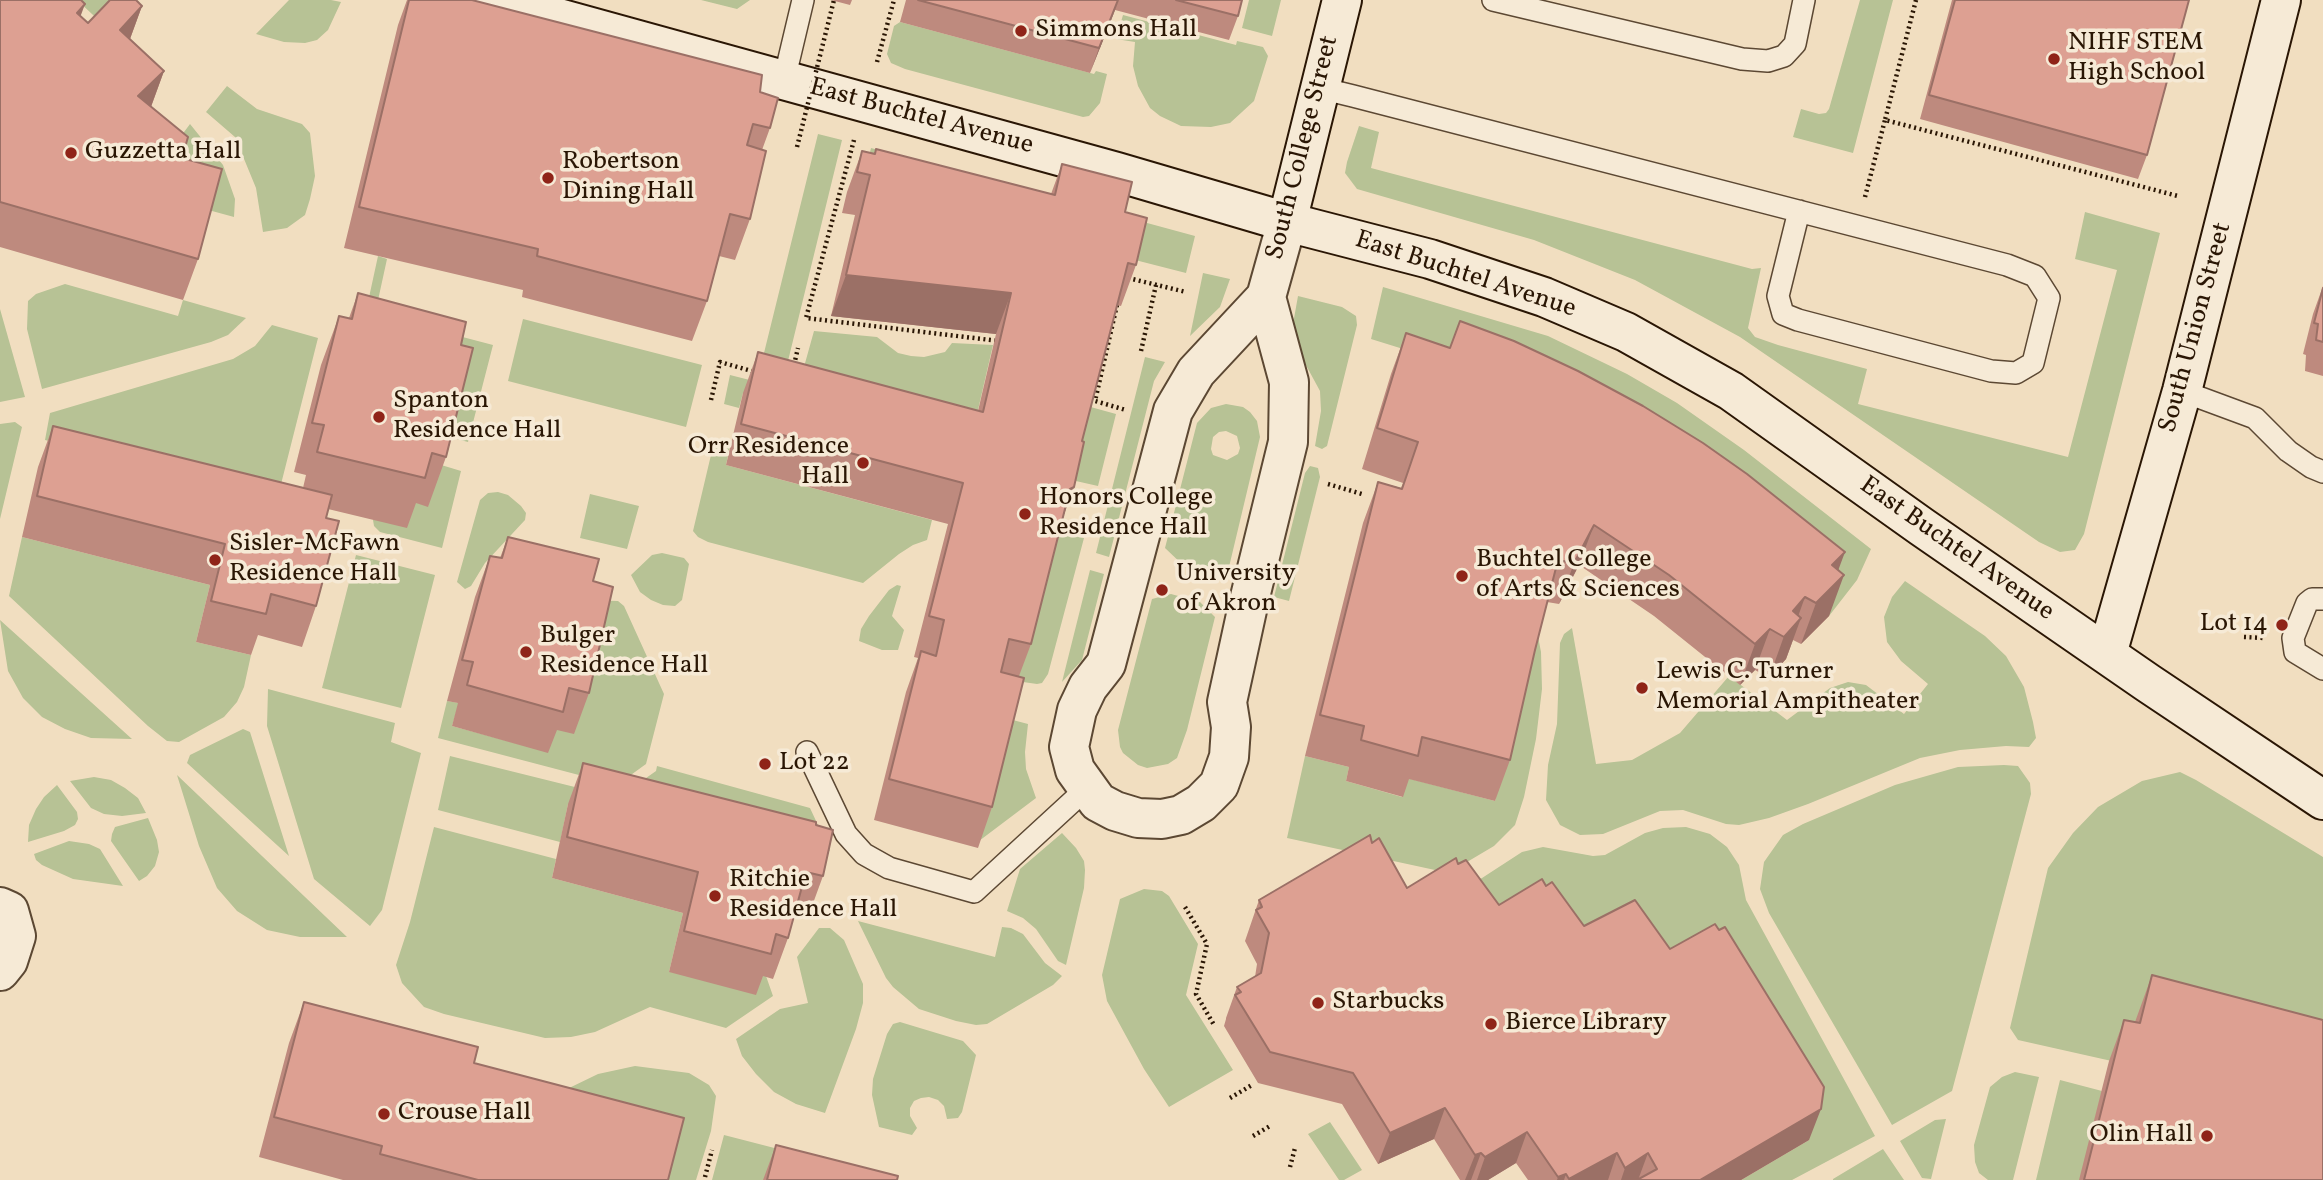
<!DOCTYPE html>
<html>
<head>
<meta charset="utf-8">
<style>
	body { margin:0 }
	canvas { display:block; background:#f1dec0 }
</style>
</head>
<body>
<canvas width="2323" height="1180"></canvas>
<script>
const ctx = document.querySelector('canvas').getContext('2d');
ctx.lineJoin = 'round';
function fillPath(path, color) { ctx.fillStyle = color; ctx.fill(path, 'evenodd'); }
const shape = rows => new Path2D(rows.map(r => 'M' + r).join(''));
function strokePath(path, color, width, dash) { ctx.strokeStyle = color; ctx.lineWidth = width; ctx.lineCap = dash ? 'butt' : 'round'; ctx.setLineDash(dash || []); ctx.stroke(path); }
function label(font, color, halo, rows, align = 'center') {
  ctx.font = font + ' Vollkorn,serif'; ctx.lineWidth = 7; ctx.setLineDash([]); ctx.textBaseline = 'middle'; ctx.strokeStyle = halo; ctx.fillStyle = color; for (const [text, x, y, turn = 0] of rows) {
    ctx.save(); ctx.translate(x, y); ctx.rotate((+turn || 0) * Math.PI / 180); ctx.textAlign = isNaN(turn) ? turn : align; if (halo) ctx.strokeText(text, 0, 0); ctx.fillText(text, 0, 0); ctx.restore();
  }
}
const green = shape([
	[77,0,123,0,107,28],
	[289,0,331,0,341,2,328,30,317,40,305,43,284,42,256,34],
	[701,0,750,0,737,9],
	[1249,0,1281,0,1272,36,1242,28],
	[1860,0,1893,0,1853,153,1793,137,1801,109,1819,114,1826,113,1829,109],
	[1123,15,1236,45,1237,41,1263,47,1268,56,1254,101,1230,123,1211,127,1181,126,1160,116,1150,108,1138,86,1133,66,1135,42,1116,39],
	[900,22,1094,74,1096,71,1107,74,1100,103,1089,116,1083,117,905,69,891,63,887,54,894,26],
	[227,86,257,109,302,124,310,133,315,176,310,199,305,215,287,228,263,232,256,188,235,137,206,112],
	[190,124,223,165,235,199,234,217,168,199,181,136],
	[1359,126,1379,132,1371,168,1752,269,1761,268,1748,328,1755,337,1778,345,1867,369,1858,404,2068,457,2117,270,2075,259,2085,212,2160,233,2084,534,2075,550,2060,552,2039,542,1740,337,1635,280,1534,240,1357,189,1345,173,1347,162],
	[818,134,842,140,788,361,763,357],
	[871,148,1195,236,1186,273,861,190],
	[378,256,387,259,375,314,493,345,468,442,445,436,358,348],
	[1203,273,1230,279,1220,307,1190,336],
	[65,284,178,316,183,300,246,318,228,335,211,342,42,389,27,329,28,301,36,294],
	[1383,287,1548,336,1627,374,1677,403,1744,450,1871,549,1857,580,1829,616,1445,362,1371,339],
	[1298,296,1342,307,1356,316,1357,325,1327,446,1322,449,1315,446,1321,411,1320,391,1295,345,1293,324],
	[0,309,25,397,0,402],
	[523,319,702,365,686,427,508,381],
	[272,325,318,338,277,500,45,440,50,413,233,359,255,346],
	[814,331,877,337,898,353,911,356,924,357,945,352,952,343,993,345,968,453,743,393,739,408,724,404,730,375,797,392],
	[1145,357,1165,362,1154,381,1109,557,1096,553],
	[1226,404,1243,407,1250,412,1257,421,1260,437,1229,567,1201,572,1185,567,1165,548,1197,423,1211,408],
	[1226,431,1237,436,1240,448,1238,454,1227,460,1213,455,1211,449,1213,437,1219,432],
	[1087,406,1116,414,1098,486,1067,479],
	[15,422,22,427,0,519,0,424],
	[715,438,731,441,726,465,932,520,927,540,913,545,899,554,863,583,708,542,698,537,693,531],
	[438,464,461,471,442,548,380,532,374,526,373,520,414,502,428,506],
	[1310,466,1318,468,1320,477,1289,601,1274,597,1305,473],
	[498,492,508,495,521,506,526,513,525,520,485,563,471,586,465,589,457,582,480,500,488,493],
	[590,494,639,506,627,549,580,538],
	[1055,530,1084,538,1048,674,1042,683,1037,684,1016,681],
	[22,537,210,585,196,642,251,655,244,687,237,702,224,717,179,742,167,741,148,726,9,596],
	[662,553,684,558,689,564,682,600,675,606,663,605,651,600,640,592,631,575,652,555],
	[356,555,435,575,401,708,322,688],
	[1090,570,1104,574,1082,660,1062,682],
	[1905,581,1985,636,2006,656,2024,687,2033,722,2036,738,2029,747,2006,746,1960,750,1920,758,1808,804,1769,818,1739,825,1726,824,1683,810,1660,811,1603,834,1580,835,1560,825,1546,800,1548,765,1557,724,1560,643,1564,634,1572,628,1596,764,1632,760,1680,733,1729,676,1787,720,1830,688,1848,682,1866,685,1904,714,1928,684,1901,661,1887,642,1884,617,1892,597],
	[897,585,901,586,892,616,904,630,898,650,882,650,859,641,861,629,869,616,889,590],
	[1171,594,1200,602,1215,617,1187,730,1177,758,1168,764,1147,768,1138,765,1123,753,1120,747,1118,730,1152,599],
	[584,600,618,601,624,606,664,694,646,764,617,785,438,738,447,701,459,703,452,726,548,752],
	[0,620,132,739,91,738,65,729,42,717,23,698,8,671],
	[1536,626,1541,652,1542,689,1536,739,1524,797,1515,825,1494,846,1467,862,1435,870,1287,838,1305,756,1349,767,1346,781,1402,797,1407,778,1495,801],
	[268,689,395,723,391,742,421,753,382,910,370,926,314,879,267,726],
	[1009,719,1028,724,1025,752,1026,769,1036,798,979,841],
	[243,729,250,732,289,856,187,763,190,755],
	[450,756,607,795,568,804,560,842,438,810],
	[2004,765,2018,766,2030,783,2031,794,1952,1091,1892,1125,1769,913,1760,889,1764,862,1783,835,1803,824,1895,785,1958,767],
	[657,766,810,808,830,851,805,840,629,790,656,771],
	[2180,772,2196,780,2323,857,2323,1065,2125,1064,2018,1040,2010,1028,2048,868,2073,833,2098,807,2142,781],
	[177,775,347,937,300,937,267,930,237,911,217,888,199,846],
	[94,777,111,780,125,788,138,798,146,813,122,816,104,814,91,808,70,781],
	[57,785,77,812,78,819,75,825,64,831,28,842,29,825,36,809,44,797],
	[148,818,157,840,159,852,155,866,147,876,139,881,111,841,112,834,115,827],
	[434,827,556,859,552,878,683,913,669,972,761,975,766,976,773,996,726,1028,650,1007,595,1032,571,1037,545,1038,444,1014,424,1007,402,983,396,965,410,922],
	[1686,827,1710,834,1727,847,1739,865,1746,900,1875,1136,1792,1180,1741,1180,1809,1140,1488,936,1454,891,1482,878,1522,852,1543,847,1593,856,1605,855,1645,833,1663,828],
	[1062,833,1076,848,1084,861,1085,870,1084,888,1066,965,1058,961,1036,929,1023,918,1007,911,1020,869],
	[69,841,89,844,100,849,123,886,73,879,42,865,36,860,34,854],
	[1144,889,1162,891,1169,896,1198,944,1186,995,1233,1070,1169,1107,1144,1069,1107,1001,1102,975,1120,899],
	[858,921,995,957,1002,927,1011,928,1023,934,1045,963,1062,976,1053,985,987,1024,976,1025,956,1021,919,1009,893,987,886,978],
	[819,928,830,928,844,940,863,984,863,1003,856,1029,825,1113,796,1104,774,1092,756,1074,742,1056,736,1039,780,1009,808,1003,797,957],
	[900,1022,963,1041,976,1055,962,1112,958,1118,947,1119,944,1106,938,1100,929,1097,921,1098,914,1101,910,1108,910,1116,917,1128,912,1135,879,1127,872,1095,873,1079,887,1034,893,1024],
	[635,1066,689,1073,709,1085,716,1096,711,1131,696,1180,664,1180,565,1090,598,1074],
	[2015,1072,2039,1077,2013,1180,1988,1180,1979,1173,1975,1162,1974,1145,1990,1087,2002,1077],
	[2060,1080,2102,1091,2080,1180,2036,1180],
	[1946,1119,1931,1179,1922,1178,1900,1141,1935,1120],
	[1330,1122,1362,1170,1344,1180,1339,1180,1308,1134],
	[724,1135,817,1159,812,1180,712,1180],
	[1883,1149,1904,1180,1833,1180,1833,1179]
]);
const path = shape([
	[1916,0,1885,120,2178,196],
	[877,62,894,0],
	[854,140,806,318,999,341],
	[1865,197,1885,120],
	[1128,278,1186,292],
	[1117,305,1095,401,1126,410],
	[1141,351,1156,285],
	[794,365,798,348],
	[711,400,720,362,755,372],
	[1328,484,1362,494],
	[2244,637,2264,638],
	[1185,907,1207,944,1196,994,1214,1025],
	[1230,1098,1252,1085],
	[1253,1136,1270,1126],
	[1290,1167,1295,1148],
	[705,1177,712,1150]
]);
const lane = shape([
	[1493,0,1742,59,1768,61,1784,56,1795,44,1804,0],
	[784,80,803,0],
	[1320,88,1353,96,2007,265,2035,276,2049,298,2033,363,2016,373,1991,371,1798,320,1783,314,1778,296,1799,211],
	[2182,391,2255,418,2288,451,2311,467,2323,472],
	[2323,599,2312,599,2307,603,2293,638,2295,652,2323,669],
	[807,752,846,834,864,854,889,868,974,892,1086,789]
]);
const street = shape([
	[1266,297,1289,382,1288,442,1249,601,1227,702,1231,727,1229,757,1219,785,1201,803,1181,815,1162,819,1138,818,1115,811,1098,802,1075,770,1069,747,1077,710,1088,687,1106,664,1173,411,1196,372,1266,297,1287,222],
	[0,907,9,911,16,936,8,961,0,971]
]);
const secondary = shape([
	[493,0,1117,172,1287,222,1430,259,1544,297,1626,332,1731,391,1922,527,2148,683,2323,800],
	[1287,222,1342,0],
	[2107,654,2182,391,2281,0]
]);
const pathBridge = shape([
	[797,147,834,0]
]);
const wall = shape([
	[0,0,81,17,88,23,142,6,130,39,164,71,151,107,182,158,198,259,183,300,0,247],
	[407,0,472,0,760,92,770,128,762,150,750,219,735,260,719,256,707,301,692,341,522,297,523,290,344,248,398,25],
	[831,0,852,0,850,5],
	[906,0,1242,0,1238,16,1229,40,1115,10,1090,73,900,22],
	[1952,0,2189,0,2147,155,2138,179,1920,119],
	[862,151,1051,194,1062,164,1125,212,1136,265,1121,306,1117,305,1031,644,1019,676,992,807,978,848,874,820,906,692,918,658,914,657,948,524,726,465,743,393,758,352,978,411,996,334,831,316,855,215,842,213,847,192],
	[2323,286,2323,376,2305,371,2306,355,2303,354,2313,314],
	[358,293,461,345,446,457,428,507,416,503,407,528,328,509,326,518,316,606,302,647,258,635,251,655,196,642,210,585,22,537,38,467,53,426,303,488,306,475,294,472,321,365,339,316,349,318],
	[1406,333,1838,570,1829,616,1801,644,1793,640,1786,659,1769,678,1755,670,1740,685,1654,616,1579,565,1559,604,1547,602,1535,650,1510,760,1495,801,1409,779,1403,797,1346,781,1349,767,1305,756,1363,523,1378,482,1401,488,1403,483,1362,469,1391,374],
	[508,537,593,581,589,693,574,734,557,730,548,753,452,726,458,703,447,701,475,597,490,556,500,558],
	[583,763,816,825,823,876,808,917,795,914,788,938,773,979,763,976,756,995,669,972,683,913,552,878,568,804],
	[1372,843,1407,888,1458,864,1499,905,1546,886,1584,926,1809,1140,1741,1180,1528,1180,1516,1163,1488,1180,1460,1180,1434,1139,1378,1164,1342,1104,1258,1083,1224,1026,1226,1019,1226,1018,1237,987,1255,977,1257,964,1245,941,1259,900],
	[2152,975,2323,1180,2079,1180,2109,1061,2124,1020,2135,1022],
	[304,1002,474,1063,668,1180,343,1180,259,1157,289,1043],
	[776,1145,897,1180,763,1180]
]);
const shadedWall = shape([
	[1119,0,1090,73,1099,48],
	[85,4,70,45,77,13],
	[142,6,127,47,120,30],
	[164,71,149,112,138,96],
	[846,275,1011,293,996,334,831,316],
	[1074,487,1059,528,1070,489],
	[1594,525,1579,565,1559,604,1574,563],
	[1845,552,1832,587,1844,575,1829,616,1801,644,1816,603,1832,565],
	[1805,597,1795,625,1801,618,1786,659,1769,678,1793,611],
	[1770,629,1755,670,1740,685,1755,644],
	[1445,1108,1434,1139,1378,1164,1390,1133],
	[1821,1109,1809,1140,1741,1180,1700,1180],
	[1527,1132,1516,1163,1488,1180,1477,1180,1485,1157],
	[1481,1153,1471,1180,1465,1180,1475,1155],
	[1617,1153,1608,1180,1569,1180,1569,1179],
	[1648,1153,1638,1180,1621,1180,1625,1168],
	[1566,1174,1564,1180,1557,1180,1558,1177]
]);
const building = shape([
	[0,0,81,0,85,4,77,13,88,23,110,0,136,0,142,6,120,30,164,71,138,96,188,137,182,158,222,169,198,259,0,202,0,0],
	[409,0,472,0,762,75,760,92,778,98,770,128,753,124,747,145,766,151,750,219,730,214,707,301,537,256,538,249,359,207,409,0],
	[918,0,1118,0,1099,48,918,0],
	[1176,0,1242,0,1238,16,1176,0],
	[1955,0,2189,0,2147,155,1929,95,1955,0],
	[876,149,1055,195,1062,164,1132,182,1125,212,1147,218,1136,265,1128,263,1082,441,1084,442,1074,487,1070,489,1031,644,1009,639,1001,672,1024,678,992,807,889,779,921,651,936,656,944,620,929,616,963,483,741,424,758,352,983,412,1011,293,846,275,870,175,857,172,862,151,875,154,876,149],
	[2323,288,2323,342,2316,340,2318,324,2314,323,2323,288],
	[358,293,466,322,461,345,473,348,446,457,432,453,425,478,317,452,324,425,312,423,339,316,352,319,358,293],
	[1460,321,1514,341,1578,371,1643,406,1703,443,1747,474,1845,552,1832,565,1844,575,1816,603,1805,597,1793,611,1801,618,1784,637,1770,629,1755,644,1669,575,1594,525,1574,563,1558,560,1535,650,1510,760,1422,737,1418,756,1361,740,1364,726,1320,715,1378,482,1402,489,1418,442,1377,428,1406,333,1450,348,1460,321],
	[53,426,332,495,326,518,339,521,316,606,271,594,266,614,211,601,225,544,37,496,53,426],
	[508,537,599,559,593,581,613,587,589,693,569,688,563,712,467,685,473,662,462,660,490,556,502,558,508,537],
	[583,763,816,822,816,825,833,830,823,876,806,872,788,938,776,934,771,954,684,931,698,872,567,837,583,763],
	[1370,835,1372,843,1379,838,1407,888,1456,858,1458,864,1466,860,1499,905,1542,879,1546,886,1552,882,1584,926,1635,900,1670,949,1715,924,1719,930,1725,927,1824,1087,1821,1109,1700,1180,1637,1180,1657,1169,1648,1153,1625,1168,1617,1153,1569,1179,1566,1174,1558,1177,1527,1132,1485,1157,1481,1153,1475,1155,1445,1108,1390,1133,1353,1073,1270,1052,1235,995,1241,992,1237,987,1261,973,1269,933,1256,910,1262,907,1259,900,1370,835],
	[2152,975,2323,1020,2323,1180,2084,1180,2124,1020,2140,1023,2152,975],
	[304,1002,478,1047,474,1063,684,1118,668,1180,478,1180,380,1154,382,1146,274,1117,304,1002],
	[776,1145,898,1176,897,1180,767,1180,776,1145]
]);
const markers = [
	[1021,31,7,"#8f2418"],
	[2054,59,7,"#8f2418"],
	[71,153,7,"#8f2418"],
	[548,178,7,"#8f2418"],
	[379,417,7,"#8f2418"],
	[863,463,7,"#8f2418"],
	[1025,514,7,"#8f2418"],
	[215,560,7,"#8f2418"],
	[1462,576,7,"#8f2418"],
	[1162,590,7,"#8f2418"],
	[2282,625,7,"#8f2418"],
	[526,652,7,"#8f2418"],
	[1642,688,7,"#8f2418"],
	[765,764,7,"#8f2418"],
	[715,896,7,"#8f2418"],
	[1318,1003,7,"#8f2418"],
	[1491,1024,7,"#8f2418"],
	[384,1114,7,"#8f2418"],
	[2207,1136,7,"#8f2418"]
];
const poiNames = [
	["Simmons Hall",1035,31],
	["NIHF STEM",2068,44],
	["High School",2068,74],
	["Guzzetta Hall",85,153],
	["Robertson",562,163],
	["Dining Hall",562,193],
	["Spanton",393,402],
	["Residence Hall",393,432],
	["Orr Residence",849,448,"right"],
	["Hall",849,478,"right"],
	["Honors College",1039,499],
	["Residence Hall",1039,529],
	["Sisler-McFawn",229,545],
	["Residence Hall",229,575],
	["Buchtel College",1476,561],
	["of Arts & Sciences",1476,591],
	["University",1176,575],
	["of Akron",1176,605],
	["Lot 14",2268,625,"right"],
	["Bulger",540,637],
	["Residence Hall",540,667],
	["Lewis C. Turner",1656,673],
	["Memorial Ampitheater",1656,703],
	["Lot 22",779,764],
	["Ritchie",729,881],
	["Residence Hall",729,911],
	["Starbucks",1332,1003],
	["Bierce Library",1505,1024],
	["Crouse Hall",398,1114],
	["Olin Hall",2193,1136,"right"]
];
const streetNames = [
	["East Buchtel Avenue",921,118,15],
	["South College Street",1304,148,-76],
	["East Buchtel Avenue",1465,276,18],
	["South Union Street",2197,328,-75],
	["East Buchtel Avenue",1956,550,35]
];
fillPath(green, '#b7c295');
strokePath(lane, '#5c4833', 24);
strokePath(street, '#5c4833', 42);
strokePath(secondary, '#2a1604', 42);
strokePath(path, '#2a1604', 4.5, [2, 3.5]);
strokePath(lane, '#f6ead6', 21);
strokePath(street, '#f6ead6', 38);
strokePath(secondary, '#f6ead6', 38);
strokePath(pathBridge, '#2a1604', 4.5, [2, 3.5]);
fillPath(wall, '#be8a7e');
fillPath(shadedWall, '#9b7066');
fillPath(building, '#dda092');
strokePath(building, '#9b7066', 2);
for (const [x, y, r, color] of markers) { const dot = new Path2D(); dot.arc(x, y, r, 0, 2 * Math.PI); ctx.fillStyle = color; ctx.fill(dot); strokePath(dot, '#f6ead6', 2.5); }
label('26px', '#2a1604', '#f6ead6', poiNames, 'left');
label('26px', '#2a1604', '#f6ead6', streetNames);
</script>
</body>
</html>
